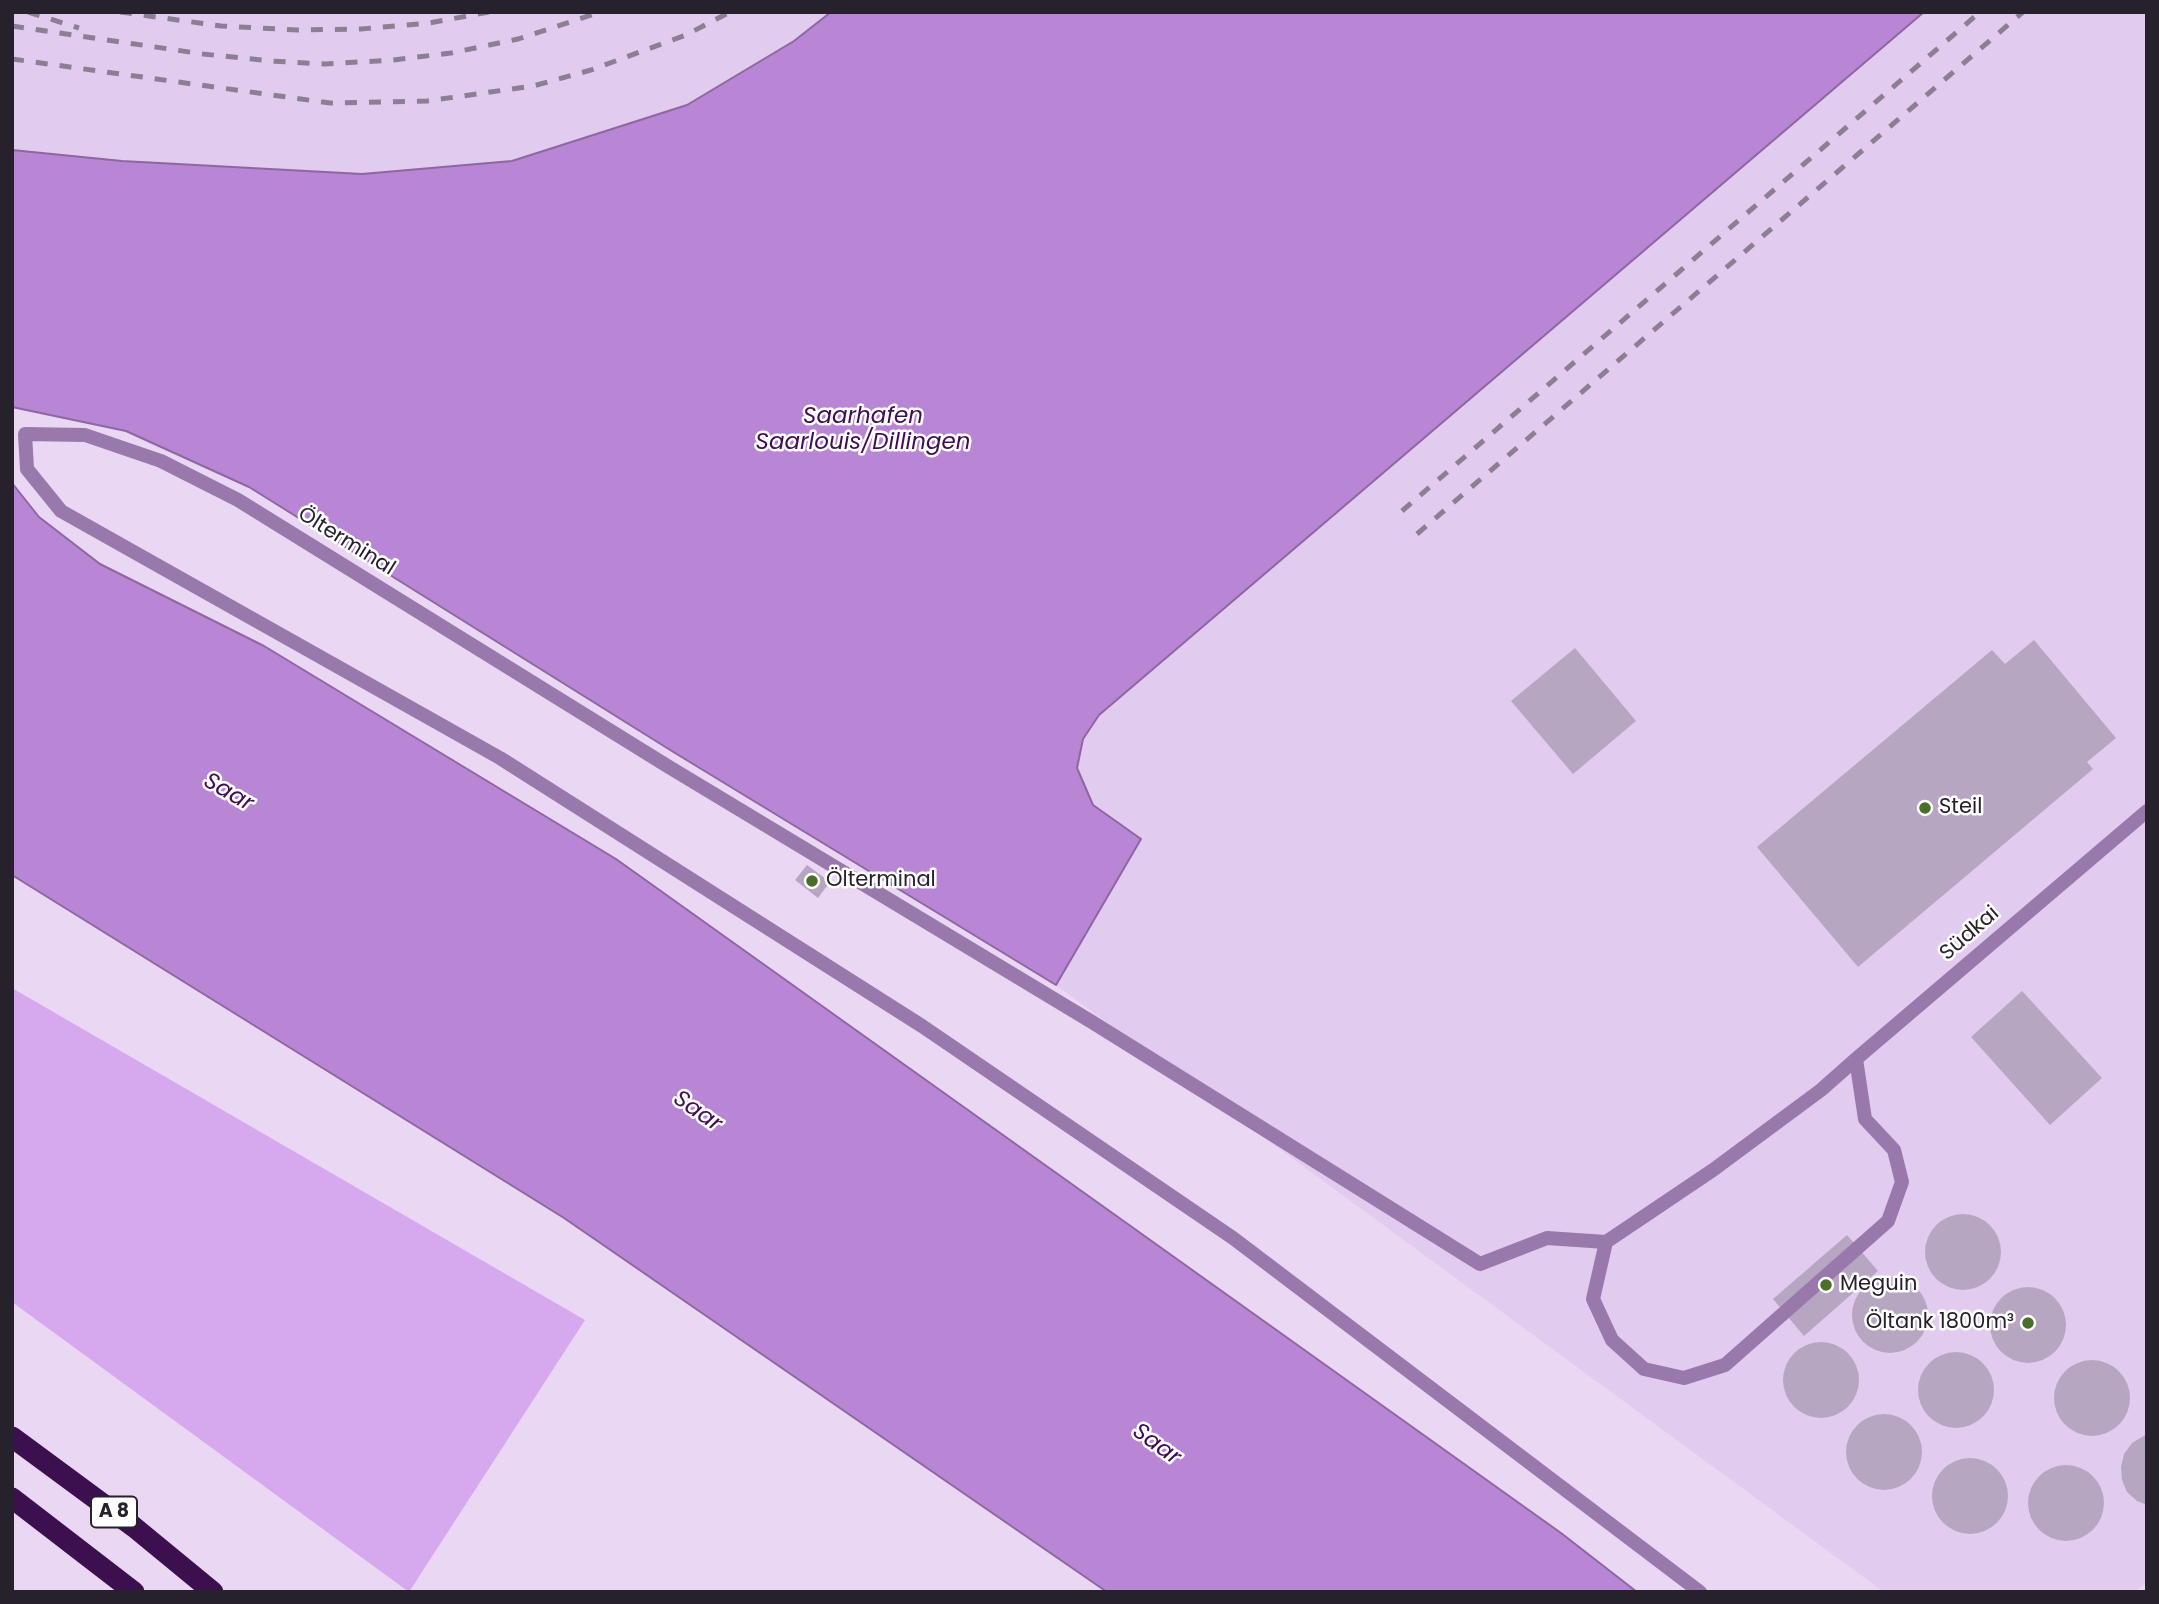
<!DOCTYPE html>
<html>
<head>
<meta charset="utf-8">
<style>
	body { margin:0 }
	#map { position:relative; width:2159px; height:1604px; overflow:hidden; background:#ead7f4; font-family:Poppins,sans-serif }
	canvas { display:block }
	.frame { position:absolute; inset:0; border:14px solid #27212b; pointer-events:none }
</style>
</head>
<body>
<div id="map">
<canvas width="2159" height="1604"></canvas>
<div class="frame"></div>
</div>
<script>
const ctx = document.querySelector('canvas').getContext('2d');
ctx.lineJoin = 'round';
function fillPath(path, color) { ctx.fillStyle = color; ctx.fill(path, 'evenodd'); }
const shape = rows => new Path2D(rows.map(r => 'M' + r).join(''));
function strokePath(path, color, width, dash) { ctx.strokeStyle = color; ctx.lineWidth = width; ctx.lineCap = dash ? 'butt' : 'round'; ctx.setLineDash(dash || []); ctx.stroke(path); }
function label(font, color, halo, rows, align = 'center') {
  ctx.font = font + ' Poppins,sans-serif'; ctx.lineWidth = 5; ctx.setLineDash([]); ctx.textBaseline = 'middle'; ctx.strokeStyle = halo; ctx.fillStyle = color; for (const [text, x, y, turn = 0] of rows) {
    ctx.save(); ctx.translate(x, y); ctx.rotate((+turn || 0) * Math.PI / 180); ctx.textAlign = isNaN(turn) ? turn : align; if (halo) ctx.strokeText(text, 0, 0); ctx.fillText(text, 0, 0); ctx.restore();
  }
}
const built = shape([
	[12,12,2147,12,2147,1582,2134,1592,1884,1592,1056,985,12,281]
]);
const green = shape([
	[12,988,585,1320,409,1592,12,1302]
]);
const water = shape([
	[831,12,1924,12,1099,715,1083,739,1077,768,1093,805,1141,839,1056,985,675,753,249,487,126,431,12,407,12,150,122,161,362,174,512,161,687,105,794,41,831,12],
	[12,483,39,517,100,564,264,646,616,859,1561,1533,1637,1592,1107,1592,564,1218,12,875,12,483]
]);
const building = shape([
	[2034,640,2116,738,2087,762,2093,769,1858,967,1757,847,1992,650,2005,664],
	[1575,648,1636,721,1573,774,1511,701],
	[807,865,830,882,818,898,795,880],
	[2022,991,2102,1078,2050,1125,1971,1037],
	'1925 1252a38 38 0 1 1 76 0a38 38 0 1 1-76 0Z',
	[1847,1235,1878,1271,1804,1336,1773,1299],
	'1852 1315a38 38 0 1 1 76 0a38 38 0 1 1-76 0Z',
	'1990 1325a38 38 0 1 1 76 0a38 38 0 1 1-76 0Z',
	'1783 1380a38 38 0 1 1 76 0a38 38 0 1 1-76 0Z',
	'1918 1390a38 38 0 1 1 76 0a38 38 0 1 1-76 0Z',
	'2054 1398a38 38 0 1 1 76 0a38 38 0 1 1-76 0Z',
	'1846 1452a38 38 0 1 1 76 0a38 38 0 1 1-76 0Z',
	[2147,1434,2147,1505,2137,1501,2127,1492,2122,1480,2121,1467,2124,1454,2132,1443],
	'1932 1496a38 38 0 1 1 76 0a38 38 0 1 1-76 0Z',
	'2028 1503a38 38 0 1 1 76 0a38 38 0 1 1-76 0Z'
]);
const service = shape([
	[1856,1059,1865,1119,1894,1150,1902,1182,1888,1221,1725,1365,1684,1378,1644,1369,1612,1340,1593,1299,1606,1242,1713,1170,1821,1090,1856,1059,2147,811],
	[1606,1242,1547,1238,1480,1264,1092,1022,669,767,238,500,161,461,85,435,25,434,27,469,61,511,500,758,922,1026,1233,1238,1700,1592]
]);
const motorway = shape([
	[12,1437,134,1527,213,1592],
	[12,1498,134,1592]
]);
const rail = shape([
	[28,12,79,28],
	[120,12,221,26,298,30,361,29,429,23,489,12],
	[12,26,203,54,271,61,325,64,393,60,451,53,518,39,600,12],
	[12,59,330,103,427,101,533,86,591,70,686,35,730,12],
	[1402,511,1980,12],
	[1417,534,2023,12]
]);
const markers = [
	[1925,808,7,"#496f2a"],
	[812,881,7,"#496f2a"],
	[1826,1285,7,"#496f2a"],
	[2028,1323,7,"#496f2a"]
];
const shields = [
	[114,1512,46]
];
const shieldNames = [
	["A 8",114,1512]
];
const streetNames = [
	["Ölterminal",346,542,32],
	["Südkai",1970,934,-41]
];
const poiNames = [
	["Steil",1939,808],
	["Ölterminal",826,881],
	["Meguin",1840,1285],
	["Öltank 1800m³",2014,1323,"right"]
];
const waterNames = [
	["Saarhafen",863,417],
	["Saarlouis/Dillingen",863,443],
	["Saar",228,793,30],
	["Saar",697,1112,35],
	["Saar",1156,1445,36]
];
fillPath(built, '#e1cbee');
fillPath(green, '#d6a9ee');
fillPath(water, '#b985d5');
strokePath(water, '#8d67a2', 2);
fillPath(building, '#b7a6c1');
strokePath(service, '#9978ab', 14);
strokePath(motorway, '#3c104f', 21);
strokePath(rail, '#8c7f93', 5, [12, 12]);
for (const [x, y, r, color] of markers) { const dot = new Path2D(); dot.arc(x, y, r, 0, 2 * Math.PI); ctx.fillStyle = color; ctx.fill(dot); strokePath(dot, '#fff', 2.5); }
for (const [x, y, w] of shields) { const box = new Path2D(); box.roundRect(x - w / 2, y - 15.5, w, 31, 5); ctx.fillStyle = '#fff'; ctx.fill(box); strokePath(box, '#27212b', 2); }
label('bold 19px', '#27212b', null, shieldNames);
label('21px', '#27212b', '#fff', streetNames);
label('21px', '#27212b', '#fff', poiNames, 'left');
label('italic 23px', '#400c56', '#fff', waterNames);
</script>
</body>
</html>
